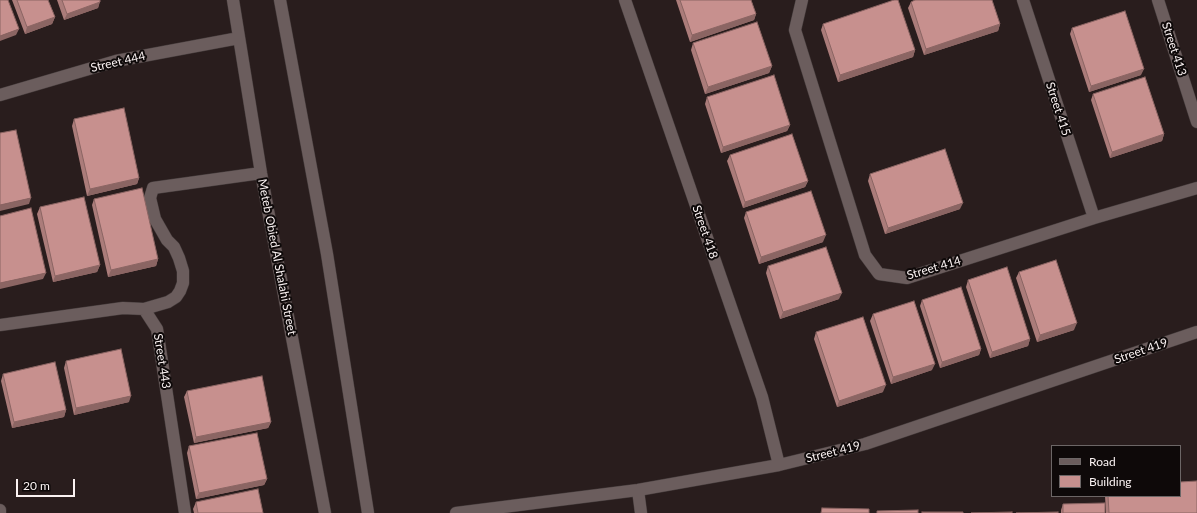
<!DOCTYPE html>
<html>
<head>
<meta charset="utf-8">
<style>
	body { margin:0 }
	#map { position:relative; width:1197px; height:513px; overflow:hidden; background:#291d1d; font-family:Lato,sans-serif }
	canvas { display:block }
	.legend { position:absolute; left:1051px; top:445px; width:130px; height:52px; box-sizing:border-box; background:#0e0909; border:1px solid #6c6666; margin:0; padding:5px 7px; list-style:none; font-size:12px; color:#faf2f2 }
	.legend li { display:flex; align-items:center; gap:8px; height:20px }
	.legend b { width:20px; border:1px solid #6c6666 }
	.scale { position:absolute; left:16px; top:479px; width:59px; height:18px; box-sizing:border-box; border:2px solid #faf2f2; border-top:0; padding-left:5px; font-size:12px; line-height:14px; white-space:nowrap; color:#faf2f2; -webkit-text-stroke:3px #0e0909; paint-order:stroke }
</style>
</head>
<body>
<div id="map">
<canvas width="1197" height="513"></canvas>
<ul class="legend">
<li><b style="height:5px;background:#6b5d5d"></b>Road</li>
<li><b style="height:11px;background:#c7908e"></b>Building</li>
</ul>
<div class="scale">20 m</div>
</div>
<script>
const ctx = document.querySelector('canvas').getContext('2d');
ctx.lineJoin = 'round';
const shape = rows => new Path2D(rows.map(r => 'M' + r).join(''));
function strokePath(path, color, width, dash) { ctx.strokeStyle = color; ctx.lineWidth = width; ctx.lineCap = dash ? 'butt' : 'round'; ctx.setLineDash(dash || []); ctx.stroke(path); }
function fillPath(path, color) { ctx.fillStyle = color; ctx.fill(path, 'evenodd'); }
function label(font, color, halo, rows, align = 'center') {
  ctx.font = font + ' Lato,sans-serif'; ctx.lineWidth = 4; ctx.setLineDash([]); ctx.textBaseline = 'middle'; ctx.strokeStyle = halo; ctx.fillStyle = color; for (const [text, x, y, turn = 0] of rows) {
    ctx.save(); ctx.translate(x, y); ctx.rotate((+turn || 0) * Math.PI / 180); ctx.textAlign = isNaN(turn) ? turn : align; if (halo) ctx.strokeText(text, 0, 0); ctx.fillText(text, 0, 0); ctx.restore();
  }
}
const minor = shape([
	[233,0,261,173,325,513],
	[280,0,327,254,368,513],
	[625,0,762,397,779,465],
	[802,0,795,30,865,255,879,274,907,278,1094,218,1197,188],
	[1023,0,1094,218],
	[1158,0,1197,122],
	[0,95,116,61,239,38],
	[144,309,157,329,185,513],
	[0,325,123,308,144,309,168,302,176,297,180,291,183,283,183,271,179,258,174,247,167,240,155,219,150,198,153,188,261,173],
	[638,490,641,513],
	[0,510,0,513],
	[456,513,638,490,779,465,865,444,1197,332]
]);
const wall = shape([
	[12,0,48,0,55,17,52,24,25,34],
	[57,0,100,0,98,8,64,20],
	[676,0,751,0,756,14,754,20,690,42],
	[911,2,1000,24,998,31,924,55,908,8],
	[823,24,915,50,913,57,838,82,821,30],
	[1072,28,1141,75,1089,92,1070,34],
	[693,43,772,66,769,73,705,94,691,50],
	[1093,94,1164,134,1162,141,1110,158,1091,100],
	[707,97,790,125,787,131,721,153,705,104],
	[74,119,139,178,137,184,87,196,72,126],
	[730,155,808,181,805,187,743,208,727,161],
	[870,174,960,209,885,234,868,181],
	[94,199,158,259,156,266,108,277,92,205],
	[40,207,100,265,97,272,53,282,37,214],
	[746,212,823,242,759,264,744,218],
	[768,266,839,299,780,319,766,273],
	[1019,272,1074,330,1037,342,1016,278],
	[968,280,1030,339,1028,346,990,358,966,287],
	[922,300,981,349,979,355,940,368,920,306],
	[873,314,932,370,891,384,870,321],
	[816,332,883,392,837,407,814,339],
	[66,361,129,402,74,415,64,368],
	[3,374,66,410,64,417,12,428,1,381],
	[187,391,271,422,268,428,194,443,184,397],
	[189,446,267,479,264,485,196,499,187,453],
	[1105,496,1180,496,1197,513,1106,513],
	[196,502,263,513,194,513,193,509],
	[1063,504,1105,513,1061,513,1061,510]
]);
const shadedWall = shape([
	[100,2,98,8,64,20,67,14],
	[756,14,754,20,690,42,692,35],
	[55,17,52,24,25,34,27,27],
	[1000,24,998,31,924,55,926,49],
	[19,29,16,35,0,41,0,36],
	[915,50,913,57,838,82,840,75],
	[772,66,769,73,705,94,708,87],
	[1144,69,1141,75,1089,92,1091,86],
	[790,125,787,131,721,153,723,147],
	[1164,134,1162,141,1110,158,1112,152],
	[139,178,137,184,87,196,90,189],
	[808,181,805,187,743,208,745,202],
	[31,198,29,204,0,211,0,205],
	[963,203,960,209,885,234,888,228],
	[826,235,823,242,759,264,761,257],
	[158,259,156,266,108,277,111,270],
	[100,265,97,272,53,282,55,276],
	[46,273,43,279,0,289,0,283],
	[842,293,839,299,780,319,783,312],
	[1077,323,1074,330,1037,342,1040,335],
	[1030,339,1028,346,990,358,992,352],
	[981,349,979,355,940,368,942,362],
	[935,364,932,370,891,384,893,377],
	[886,385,883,392,837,407,839,401],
	[131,396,129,402,74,415,76,408],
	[66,410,64,417,12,428,14,422],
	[271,422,268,428,194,443,196,437],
	[267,479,264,485,196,499,199,493]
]);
const building = shape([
	[0,0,8,0,19,29,0,36,0,0],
	[17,0,48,0,55,17,27,27,17,0],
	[62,0,100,0,100,2,67,14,62,0],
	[680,0,751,0,756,14,692,35,680,0],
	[894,0,898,0,915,50,840,75,823,24,894,0],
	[915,0,992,0,1000,24,926,49,911,2,915,0],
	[1125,11,1144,69,1091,86,1072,28,1125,11],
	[757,22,772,66,708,87,693,43,757,22],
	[774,75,790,125,723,147,707,97,774,75],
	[1145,77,1164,134,1112,152,1093,94,1145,77],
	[124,108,139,178,90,189,74,119,124,108],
	[16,130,31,198,0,205,0,133,16,130],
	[792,134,808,181,745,202,730,155,792,134],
	[945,149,963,203,888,228,870,174,945,149],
	[142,188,158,259,111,270,94,199,142,188],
	[811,191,826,235,761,257,746,212,811,191],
	[84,197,100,265,55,276,40,207,84,197],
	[31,208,46,273,0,283,0,216,31,208],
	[826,247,842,293,783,312,768,266,826,247],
	[1056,260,1077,323,1040,335,1019,272,1056,260],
	[1007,267,1030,339,992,352,968,280,1007,267],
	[961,287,981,349,942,362,922,300,961,287],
	[914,301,935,364,893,377,873,314,914,301],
	[863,317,886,385,839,401,816,332,863,317],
	[121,349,131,396,76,408,66,361,121,349],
	[55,362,66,410,14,422,3,374,55,362],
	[262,376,271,422,196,437,187,391,262,376],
	[257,433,267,479,199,493,189,446,257,433],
	[1197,481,1197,513,1109,513,1108,496,1180,496,1180,482,1197,481],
	[258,489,263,513,198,513,196,502,258,489],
	[1105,503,1105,513,1063,513,1063,504,1105,503],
	[822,508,869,509,869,513,821,513,822,508],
	[918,510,918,513,877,513,877,511,918,510],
	[922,512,963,512,963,513,922,513,922,512],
	[1012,512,1012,513,971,513,1012,512],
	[1058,512,1058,513,1016,513,1058,512]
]);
const streetNames = [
	["Street 413",1174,49,72],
	["Street 444",118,62,-13],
	["Street 415",1058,109,72],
	["Street 418",705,232,71],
	["Meteb Obied Al Shalahi Street",277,257,79],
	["Street 414",934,268,-16],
	["Street 419",1141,351,-19],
	["Street 443",162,361,81],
	["Street 419",833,452,-14]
];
strokePath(minor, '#443b3b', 13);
strokePath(minor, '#6b5d5d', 12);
fillPath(wall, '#ab7c7a');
fillPath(shadedWall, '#8b6563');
fillPath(building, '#c7908e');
strokePath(building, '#8b6563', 1);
label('12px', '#faf2f2', '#0e0909', streetNames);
</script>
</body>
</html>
